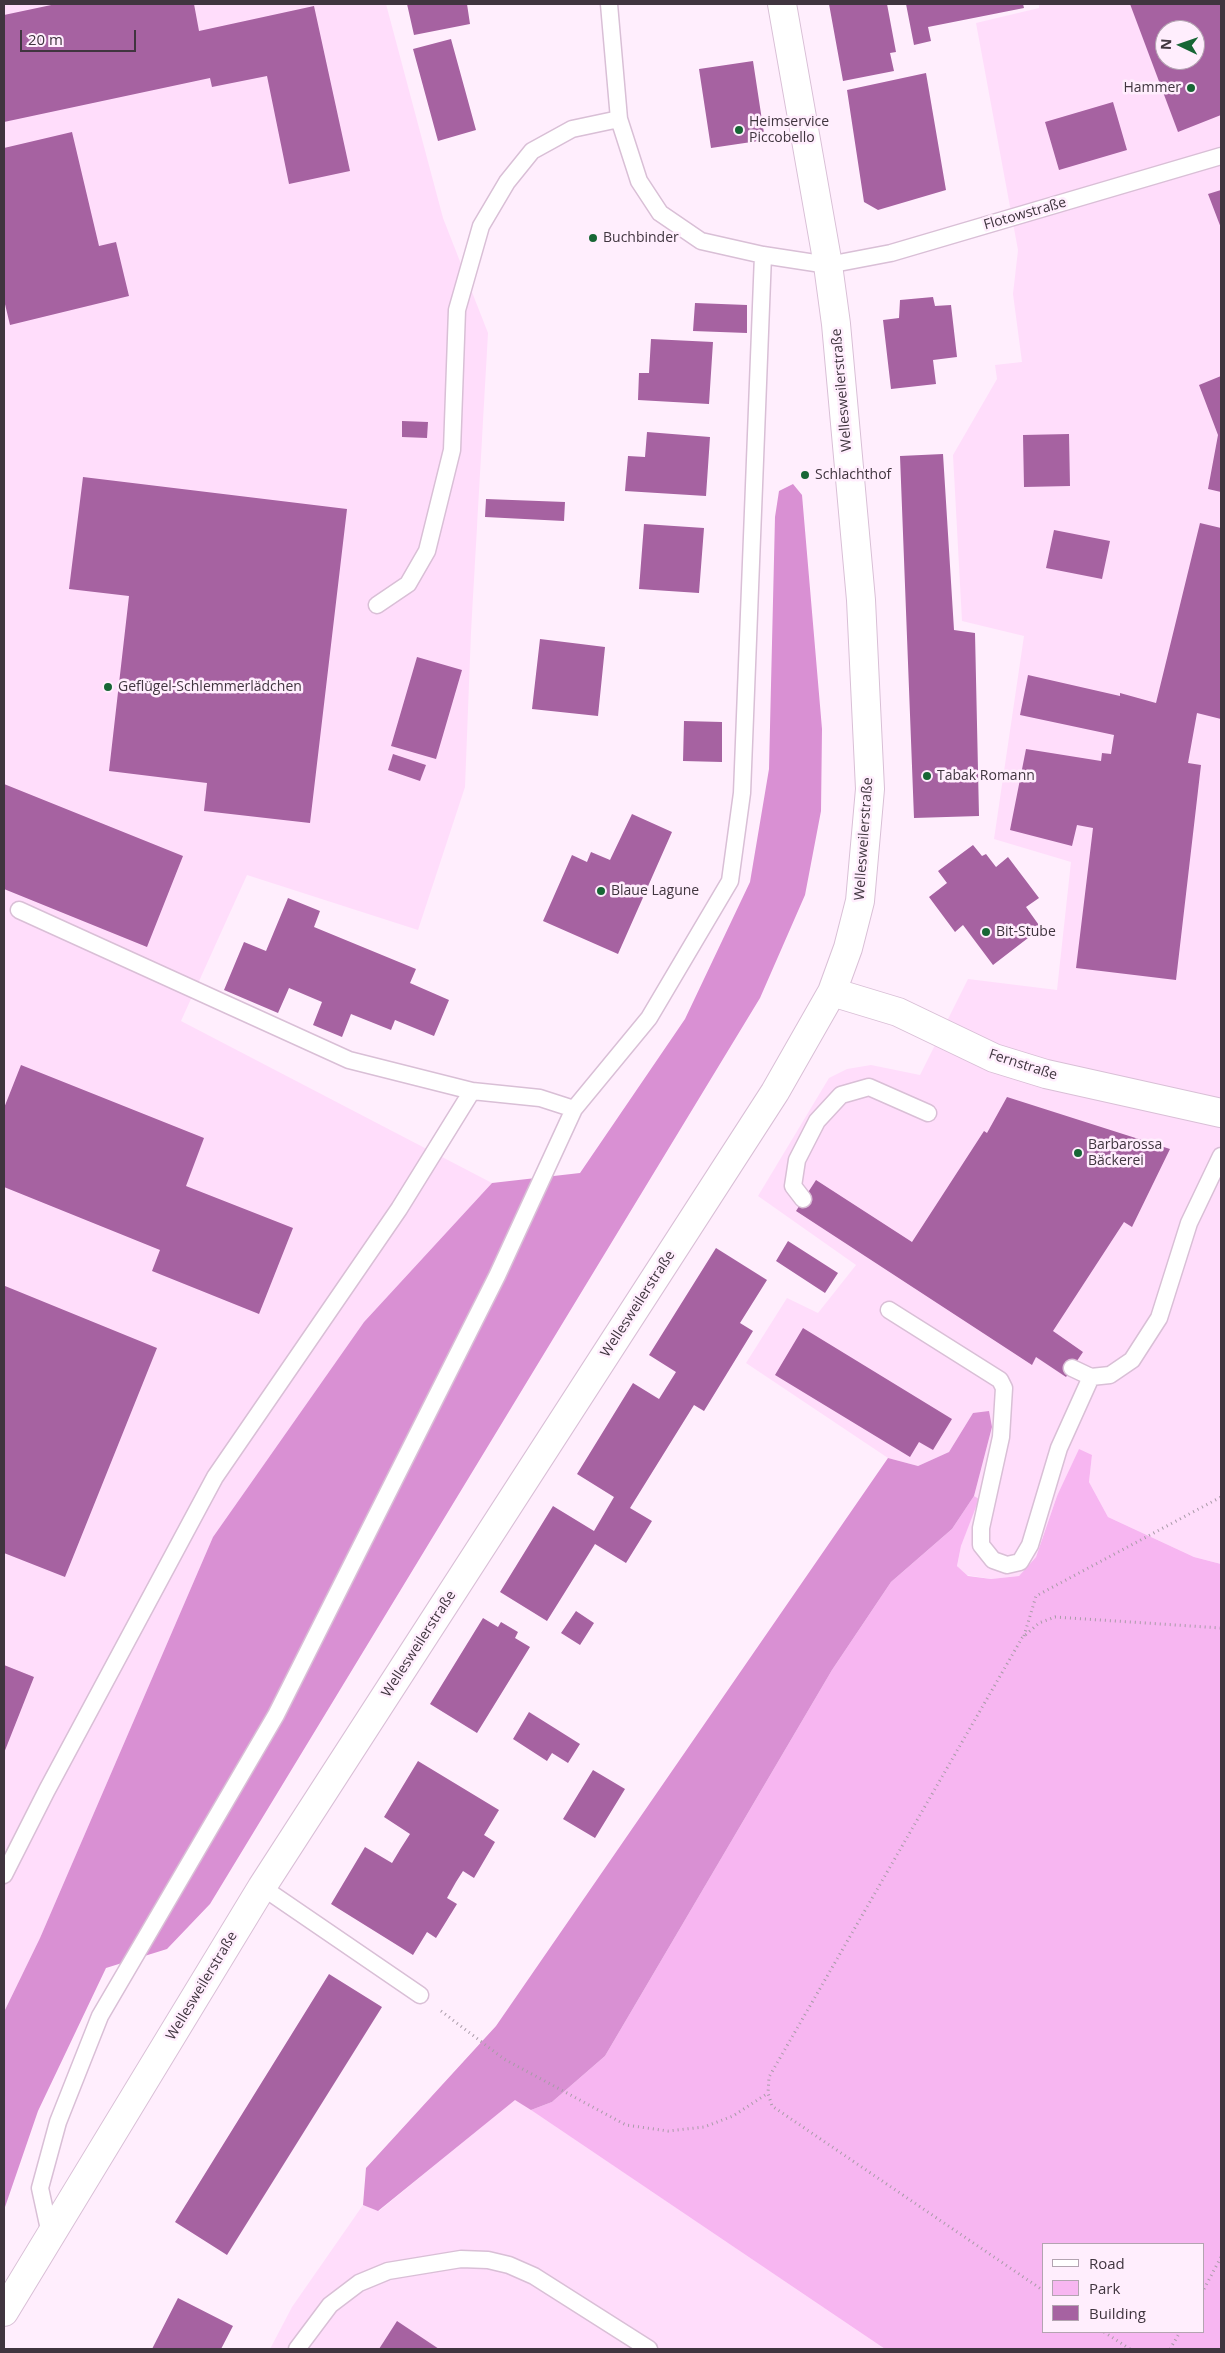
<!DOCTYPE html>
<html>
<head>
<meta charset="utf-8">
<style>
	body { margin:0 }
	#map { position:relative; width:1225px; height:2353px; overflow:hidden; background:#ffeefd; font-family:"Open Sans",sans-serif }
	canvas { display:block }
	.frame { position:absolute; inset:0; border:5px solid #40353f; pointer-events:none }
	.legend { position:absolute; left:1042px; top:2243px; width:162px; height:90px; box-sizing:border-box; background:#ffeefd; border:1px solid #b3a4b1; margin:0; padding:6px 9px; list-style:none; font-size:15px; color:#40353f }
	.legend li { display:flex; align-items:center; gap:10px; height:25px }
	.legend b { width:25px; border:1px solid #b3a4b1 }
	.north { position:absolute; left:1155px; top:20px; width:50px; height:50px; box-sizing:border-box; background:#ffeefd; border:1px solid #b3a4b1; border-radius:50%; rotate:273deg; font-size:14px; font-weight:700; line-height:20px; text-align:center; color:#40353f }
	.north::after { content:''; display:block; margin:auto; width:18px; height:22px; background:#176635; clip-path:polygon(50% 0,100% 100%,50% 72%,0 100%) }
	.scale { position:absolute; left:20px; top:30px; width:116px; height:22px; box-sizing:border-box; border:2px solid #40353f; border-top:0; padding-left:6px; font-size:15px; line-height:18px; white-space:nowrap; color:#40353f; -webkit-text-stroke:4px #ffeefd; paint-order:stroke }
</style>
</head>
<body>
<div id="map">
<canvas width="1225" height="2353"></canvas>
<div class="frame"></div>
<ul class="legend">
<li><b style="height:6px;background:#fff"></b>Road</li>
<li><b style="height:14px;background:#f7b6f1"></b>Park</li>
<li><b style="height:14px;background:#a662a1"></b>Building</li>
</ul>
<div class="north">N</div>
<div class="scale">20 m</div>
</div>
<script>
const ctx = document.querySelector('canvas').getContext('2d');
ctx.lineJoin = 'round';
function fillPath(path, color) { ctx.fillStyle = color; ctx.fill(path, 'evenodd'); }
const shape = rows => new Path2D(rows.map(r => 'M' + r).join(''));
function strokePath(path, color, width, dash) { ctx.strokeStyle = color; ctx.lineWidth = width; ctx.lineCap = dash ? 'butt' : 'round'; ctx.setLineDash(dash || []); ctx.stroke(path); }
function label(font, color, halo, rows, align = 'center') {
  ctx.font = font + ' "Open Sans",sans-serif'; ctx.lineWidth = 5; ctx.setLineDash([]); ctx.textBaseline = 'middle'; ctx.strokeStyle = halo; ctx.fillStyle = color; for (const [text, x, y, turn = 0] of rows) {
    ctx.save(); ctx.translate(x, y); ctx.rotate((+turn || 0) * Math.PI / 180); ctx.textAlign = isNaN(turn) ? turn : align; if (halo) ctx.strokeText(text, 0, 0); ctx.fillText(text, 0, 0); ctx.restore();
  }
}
const built = shape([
	[4,4,386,4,443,218,488,333,471,632,465,787,418,930,247,875,181,1021,492,1183,364,1322,213,1537,40,1938,4,2012],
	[1039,4,1221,4,1221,1564,1194,1557,1108,1517,1089,1482,1092,1455,1057,1496,1036,1557,1019,1576,991,1579,967,1575,957,1566,961,1546,978,1499,974,1496,992,1427,973,1413,949,1452,918,1466,888,1458,746,1363,787,1298,818,1313,856,1265,758,1196,829,1078,847,1069,871,1065,920,1075,968,979,1057,990,1071,862,994,839,1024,636,962,621,953,455,997,379,995,365,1022,362,1013,294,1018,250,976,23,1039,8],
	[1165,30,1195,30,1195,60,1165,60],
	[515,2099,885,2349,270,2349,292,2307,363,2205,379,2211]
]);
const green = shape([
	[1079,1449,1092,1455,1089,1482,1108,1517,1194,1557,1221,1564,1221,2349,885,2349,531,2110,552,2102,605,2056,832,1670,891,1582,952,1529,974,1496,979,1499,961,1546,957,1566,968,1576,991,1579,1019,1576,1036,1557,1057,1496],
	[1044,2244,1204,2244,1204,2332,1044,2332]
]);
const forest = shape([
	[793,484,802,495,822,729,821,811,805,895,760,998,210,1904,167,1949,106,1968,38,2111,4,2210,4,2012,40,1938,213,1537,364,1322,492,1183,580,1173,685,1019,750,882,769,769,775,517,779,491],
	[989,1411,992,1427,974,1496,952,1529,891,1582,832,1670,605,2056,552,2102,531,2110,515,2100,378,2211,363,2205,366,2168,496,2026,888,1458,918,1466,949,1452,973,1413]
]);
const building = shape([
	[56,4,194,4,199,31,314,6,350,171,289,184,267,76,212,87,210,78,4,122,4,15],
	[407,4,467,4,470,24,414,35],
	[829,4,887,4,896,52,890,53,894,71,843,81],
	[906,4,1023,4,1024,8,928,27,931,41,914,45],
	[1130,4,1221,4,1221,115,1178,132],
	[1165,30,1195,30,1195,60,1165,60],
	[451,39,476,130,438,141,413,49],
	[753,61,765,140,711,148,699,69],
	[926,73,946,190,878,210,864,202,847,90],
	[1113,102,1127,150,1059,170,1045,122],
	[72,132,99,246,116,242,129,296,10,325,4,300,4,148],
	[1221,190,1221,228,1208,194],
	[933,297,935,306,951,305,957,357,933,360,936,384,891,389,883,320,899,318,900,300],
	[695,303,747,305,747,333,693,331],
	[651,339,713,342,709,404,638,400,639,373,649,373],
	[1221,376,1221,492,1208,489,1218,435,1199,385],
	[402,421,428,422,427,438,402,437],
	[647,432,710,437,706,496,625,491,628,456,645,457],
	[1069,434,1070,486,1024,487,1023,435],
	[943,454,954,630,975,633,979,816,914,818,900,456],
	[83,477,347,509,310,823,204,811,207,783,109,771,129,596,69,589],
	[486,499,565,502,564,521,485,517],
	[1200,523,1221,528,1221,719,1197,713,1188,763,1201,765,1176,980,1076,968,1093,828,1077,825,1072,846,1010,830,1026,749,1101,761,1102,753,1111,754,1114,735,1020,715,1028,675,1120,696,1120,693,1156,703],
	[644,524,704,528,699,593,639,589],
	[1054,530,1110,541,1102,579,1046,568],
	[540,639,605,647,598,716,532,709],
	[417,657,462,670,436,759,391,746],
	[684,721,722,722,722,762,683,761],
	[393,754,426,765,420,781,388,770],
	[4,784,183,856,147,947,4,889],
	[632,814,672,832,618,954,543,921,572,855,587,862,591,852,610,860],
	[973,845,982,856,986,854,996,867,1008,857,1039,898,1026,907,1041,928,993,965,963,925,955,932,929,897,947,883,938,871],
	[288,898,320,911,314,927,416,969,410,983,449,1000,434,1036,395,1020,391,1030,351,1014,342,1037,313,1025,322,1002,289,988,278,1013,224,990,244,942,266,951],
	[21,1065,204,1138,186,1186,293,1228,259,1314,152,1271,160,1250,4,1187,4,1108],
	[1007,1097,1170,1149,1132,1227,1124,1222,1053,1331,1083,1352,1066,1377,1036,1357,1032,1365,796,1211,816,1180,912,1242,984,1131,987,1133],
	[788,1241,838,1273,825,1293,776,1261],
	[716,1248,767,1280,740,1323,753,1331,704,1411,694,1405,630,1508,652,1521,626,1563,595,1544,547,1621,500,1592,553,1506,594,1531,614,1497,577,1474,633,1383,659,1399,676,1372,649,1355],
	[5,1286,157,1348,65,1577,4,1553],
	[803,1328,952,1419,933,1450,919,1442,910,1457,775,1375],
	[576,1611,594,1623,580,1645,561,1633],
	[483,1618,498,1627,501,1622,518,1632,515,1638,530,1647,477,1733,430,1704],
	[4,1665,34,1677,4,1753],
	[529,1712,580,1744,568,1763,552,1753,547,1761,513,1739],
	[418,1761,499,1810,484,1835,495,1842,474,1878,463,1871,456,1882,447,1898,457,1904,436,1938,427,1932,413,1955,331,1904,365,1847,392,1863,401,1848,410,1834,384,1817],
	[593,1770,625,1789,595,1838,563,1819],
	[329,1974,382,2007,227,2255,175,2222],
	[178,2298,233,2326,221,2349,152,2349],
	[397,2321,439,2349,379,2349]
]);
const path = shape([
	[1024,1636,1036,1596,1221,1497],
	[441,2011,504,2059,626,2125,668,2131,704,2127,733,2116,768,2093],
	[1204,2289,1221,2257],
	[1044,2291,772,2106,768,2093,769,2077,1022,1638,1039,1623,1055,1617,1221,1628],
	[1104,2332,1130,2349],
	[1170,2349,1180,2332]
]);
const lane = shape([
	[609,4,619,119,639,181,660,213,701,241,763,255,828,265,891,253,1221,156],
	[377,605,408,584,427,551,452,450,457,310,481,226,507,182,532,151,572,129,619,119],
	[19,910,349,1060,472,1091,540,1098,574,1109],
	[803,1199,793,1186,797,1160,817,1121,841,1095,869,1087,928,1113],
	[889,1310,1000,1380,1004,1388,1001,1437,981,1528,981,1545,993,1560,1007,1565,1020,1562,1030,1545,1059,1448,1091,1377],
	[1072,1368,1091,1377,1110,1375,1132,1360,1159,1318,1189,1223,1221,1156],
	[4,1875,47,1790,215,1477,399,1209,472,1091],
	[262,1887,420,1995],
	[50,2234,40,2188,58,2122,100,2016,276,1715,497,1276,574,1109,649,1018,730,881,742,793,763,255],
	[297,2349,330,2305,359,2283,388,2271,461,2259,488,2260,509,2265,534,2276,649,2349]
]);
const secondary = shape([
	[832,992,898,1012,994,1058,1046,1074,1221,1113],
	[4,2312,262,1887,775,1092,832,992,848,948,860,901,870,789,861,600,836,324,828,265,782,4]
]);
const markers = [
	[1191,88,5,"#176635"],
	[739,130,5,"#176635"],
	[593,238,5,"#176635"],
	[805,475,5,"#176635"],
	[108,687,5,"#176635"],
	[927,776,5,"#176635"],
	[601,891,5,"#176635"],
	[986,932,5,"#176635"],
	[1078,1153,5,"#176635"]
];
const poiNames = [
	["Hammer",1181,88,"right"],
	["Heimservice",749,122],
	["Piccobello",749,138],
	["Buchbinder",603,238],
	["Schlachthof",815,475],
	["Geflügel-Schlemmerlädchen",118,687],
	["Tabak Romann",937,776],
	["Blaue Lagune",611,891],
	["Bit-Stube",996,932],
	["Barbarossa",1088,1145],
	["Bäckerei",1088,1161]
];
const streetNames = [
	["Flotowstraße",1025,214,-16],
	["Wellesweilerstraße",842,390,-95],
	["Wellesweilerstraße",864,839,-86],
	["Fernstraße",1023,1065,18],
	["Wellesweilerstraße",638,1304,-57],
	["Wellesweilerstraße",419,1644,-57],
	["Wellesweilerstraße",202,1986,-59]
];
fillPath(built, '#ffddfb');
fillPath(green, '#f7b6f1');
fillPath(forest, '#d990d3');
fillPath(building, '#a662a1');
strokePath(lane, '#d9bfd6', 19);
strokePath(secondary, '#d9bfd6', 30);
strokePath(path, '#a99ba8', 3, [1, 4]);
strokePath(lane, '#fff', 16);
strokePath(secondary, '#fff', 28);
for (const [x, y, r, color] of markers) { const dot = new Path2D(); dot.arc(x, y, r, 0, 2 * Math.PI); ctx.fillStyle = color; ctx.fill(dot); strokePath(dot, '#ffeefd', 2); }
label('14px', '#40353f', '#ffeefd', poiNames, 'left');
label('14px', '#40353f', '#ffeefd', streetNames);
</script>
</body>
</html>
